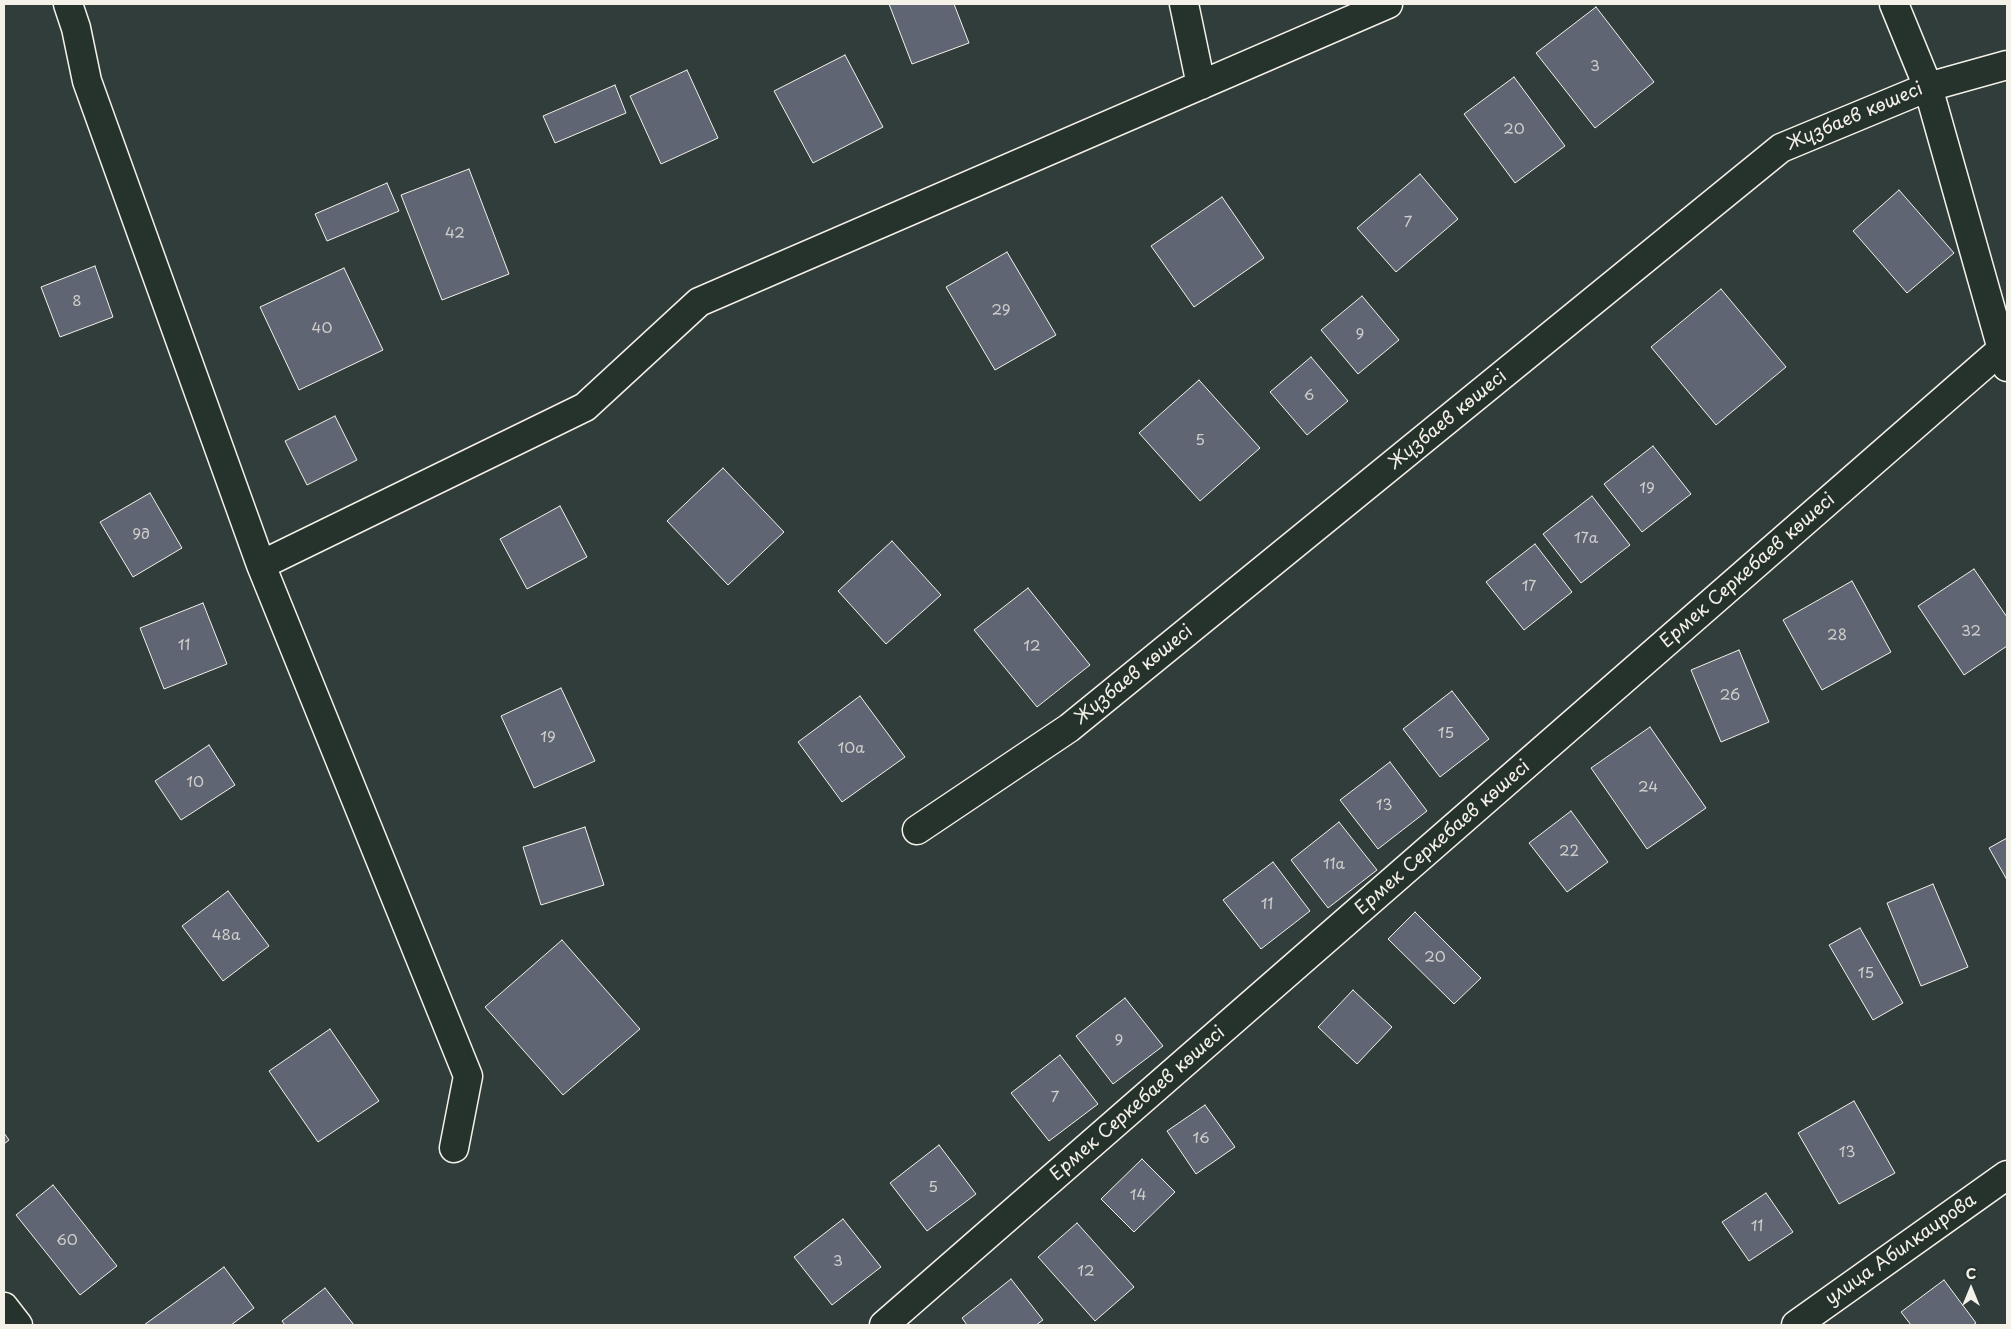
<!DOCTYPE html>
<html>
<head>
<meta charset="utf-8">
<style>
	body { margin:0 }
	#map { position:relative; width:2011px; height:1329px; overflow:hidden; background:#313d3b; font-family:"Playpen Sans",sans-serif }
	canvas { display:block }
	.frame { position:absolute; inset:0; border:5px solid #f4f1e8; pointer-events:none }
	.north { position:absolute; left:1946px; top:1264px; width:50px; height:50px; -webkit-text-stroke:4px #26332d; paint-order:stroke; rotate:0deg; font-size:14px; font-weight:700; line-height:20px; text-align:center; color:#f4f1e8 }
	.north::after { content:''; display:block; margin:auto; width:18px; height:22px; background:#f4f1e8; clip-path:polygon(50% 0,100% 100%,50% 72%,0 100%) }
</style>
</head>
<body>
<div id="map">
<canvas width="2011" height="1329"></canvas>
<div class="frame"></div>
<div class="north">С</div>
</div>
<script>
const ctx = document.querySelector('canvas').getContext('2d');
ctx.lineJoin = 'round';
function fillPath(path, color) { ctx.fillStyle = color; ctx.fill(path, 'evenodd'); }
const shape = rows => new Path2D(rows.map(r => 'M' + r).join(''));
function strokePath(path, color, width, dash) { ctx.strokeStyle = color; ctx.lineWidth = width; ctx.lineCap = dash ? 'butt' : 'round'; ctx.setLineDash(dash || []); ctx.stroke(path); }
function label(font, color, halo, rows, align = 'center') {
  ctx.font = font + ' "Playpen Sans",sans-serif'; ctx.lineWidth = 4; ctx.setLineDash([]); ctx.textBaseline = 'middle'; ctx.strokeStyle = halo; ctx.fillStyle = color; for (const [text, x, y, turn = 0] of rows) {
    ctx.save(); ctx.translate(x, y); ctx.rotate((+turn || 0) * Math.PI / 180); ctx.textAlign = isNaN(turn) ? turn : align; if (halo) ctx.strokeText(text, 0, 0); ctx.fillText(text, 0, 0); ctx.restore();
  }
}
const building = shape([
	[889,4,954,4,969,43,912,64,889,4],
	[1596,7,1654,82,1595,128,1536,53,1596,7],
	[845,55,883,127,813,163,774,91,845,55],
	[687,70,718,138,661,164,630,96,687,70],
	[1514,77,1565,146,1515,183,1464,114,1514,77],
	[615,85,626,113,555,143,543,116,615,85],
	[469,169,509,274,442,300,401,195,469,169],
	[1420,174,1458,219,1396,272,1357,228,1420,174],
	[387,183,399,211,327,241,315,214,387,183],
	[1899,190,1954,253,1907,293,1853,231,1899,190],
	[1222,197,1264,258,1194,307,1151,246,1222,197],
	[1007,252,1056,335,995,370,946,287,1007,252],
	[95,266,113,317,60,337,41,287,95,266],
	[344,268,383,350,299,390,260,307,344,268],
	[1721,289,1786,367,1716,425,1651,347,1721,289],
	[1362,296,1399,340,1358,374,1321,330,1362,296],
	[1311,357,1348,401,1307,435,1270,392,1311,357],
	[1199,380,1260,448,1200,501,1139,433,1199,380],
	[335,416,357,460,307,485,285,441,335,416],
	[1653,446,1691,494,1642,532,1604,484,1653,446],
	[723,468,784,532,728,585,667,521,723,468],
	[150,493,182,548,133,577,100,522,150,493],
	[1592,496,1630,545,1581,583,1543,534,1592,496],
	[560,506,587,557,527,589,500,539,560,506],
	[892,541,941,595,886,644,838,591,892,541],
	[1535,544,1572,592,1524,630,1486,582,1535,544],
	[1974,569,2007,617,2007,646,1964,675,1918,606,1974,569],
	[1852,581,1891,652,1822,690,1783,620,1852,581],
	[1028,588,1090,665,1037,707,974,630,1028,588],
	[203,603,227,664,164,689,140,628,203,603],
	[1739,650,1769,722,1721,742,1691,670,1739,650],
	[561,688,595,761,534,788,501,716,561,688],
	[1452,691,1489,739,1440,777,1403,729,1452,691],
	[860,696,905,757,842,802,798,742,860,696],
	[1650,727,1706,808,1647,849,1591,768,1650,727],
	[209,745,235,785,181,820,155,781,209,745],
	[1390,762,1427,811,1378,849,1340,800,1390,762],
	[1571,811,1608,862,1567,892,1529,843,1571,811],
	[1339,822,1377,870,1328,908,1291,860,1339,822],
	[585,827,604,885,541,905,523,847,585,827],
	[2007,838,2007,880,1989,848,2007,838],
	[1273,862,1310,911,1261,949,1223,900,1273,862],
	[1933,884,1968,967,1921,986,1887,903,1933,884],
	[228,891,269,946,223,981,182,926,228,891],
	[1415,912,1481,978,1454,1004,1388,939,1415,912],
	[1860,928,1903,1003,1873,1020,1829,945,1860,928],
	[562,940,640,1029,563,1095,485,1007,562,940],
	[1353,990,1392,1027,1357,1064,1318,1027,1353,990],
	[1125,998,1163,1046,1113,1084,1076,1036,1125,998],
	[330,1029,379,1101,318,1142,269,1071,330,1029],
	[1060,1055,1098,1104,1049,1141,1011,1093,1060,1055],
	[1854,1101,1895,1173,1839,1204,1798,1133,1854,1101],
	[1205,1105,1235,1147,1196,1174,1167,1131,1205,1105],
	[4,1133,9,1140,4,1144,4,1133],
	[939,1145,976,1194,927,1231,890,1183,939,1145],
	[1142,1159,1175,1192,1134,1232,1101,1199,1142,1159],
	[53,1185,117,1266,80,1295,16,1215,53,1185],
	[1766,1193,1793,1232,1749,1261,1722,1222,1766,1193],
	[843,1219,881,1267,832,1305,794,1257,843,1219],
	[1077,1223,1134,1287,1095,1321,1038,1257,1077,1223],
	[224,1267,254,1308,231,1325,144,1325,224,1267],
	[1011,1279,1043,1320,1036,1325,967,1325,962,1318,1011,1279],
	[1944,1280,1976,1323,1973,1325,1911,1325,1901,1312,1944,1280],
	[325,1288,354,1325,285,1325,282,1321,325,1288]
]);
const minor = shape([
	[68,4,76,28,87,81,261,565,468,1076,454,1148],
	[1184,4,1201,85],
	[1894,4,1928,87,2007,367],
	[261,565,585,407,699,302,1388,4],
	[917,830,1069,728,1781,148,1928,87,2007,65],
	[4,1307,18,1325],
	[884,1325,2001,350],
	[1796,1325,2007,1175]
]);
const numberNames = [
	["3",1595,67],
	["20",1514,130],
	["7",1408,223],
	["42",455,234],
	["8",77,302],
	["29",1001,311],
	["40",322,329],
	["9",1360,335],
	["6",1309,396],
	["5",1200,441],
	["19",1647,489],
	["9д",141,535],
	["17а",1586,539],
	["17",1529,587],
	["32",1971,632],
	["28",1837,636],
	["11",184,646],
	["12",1032,647],
	["26",1730,696],
	["15",1446,734],
	["19",548,738],
	["10а",851,749],
	["10",195,783],
	["24",1648,788],
	["13",1384,806],
	["22",1569,852],
	["11а",1334,865],
	["11",1267,905],
	["48а",226,936],
	["20",1435,958],
	["15",1866,974],
	["9",1119,1041],
	["7",1055,1098],
	["16",1201,1139],
	["13",1847,1153],
	["5",933,1188],
	["14",1138,1196],
	["11",1757,1227],
	["60",67,1241],
	["3",838,1262],
	["12",1086,1272]
];
const streetNames = [
	["Жүзбаев көшесі",1855,117,-23],
	["Жүзбаев көшесі",1448,420,-39],
	["Ермек Серкебаев көшесі",1748,571,-41],
	["Жүзбаев көшесі",1134,675,-39],
	["Ермек Серкебаев көшесі",1443,838,-41],
	["Ермек Серкебаев көшесі",1138,1104,-41],
	["улица Абилкаирова",1901,1250,-35]
];
fillPath(building, '#5f6573');
strokePath(building, '#f4f1e8', 1);
strokePath(minor, '#f4f1e8', 31);
strokePath(minor, '#26332d', 28);
label('15px', '#cfcecb', null, numberNames);
label('18px', '#f4f1e8', '#26332d', streetNames);
</script>
</body>
</html>
